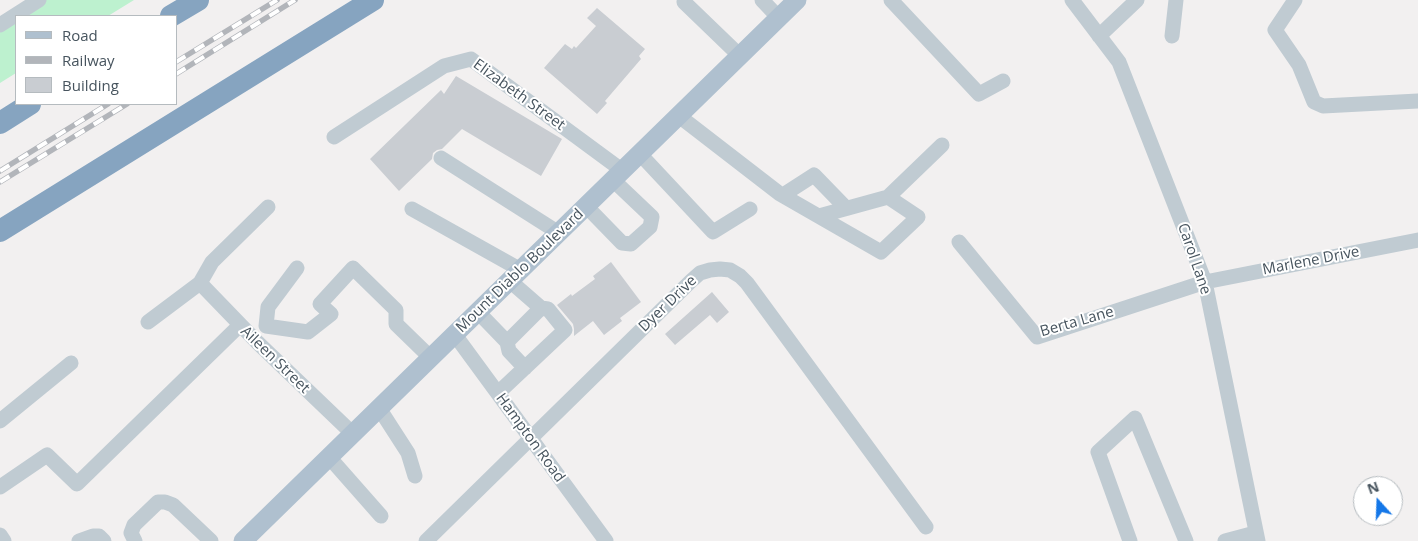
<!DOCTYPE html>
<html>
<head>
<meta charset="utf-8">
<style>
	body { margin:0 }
	#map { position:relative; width:1418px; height:541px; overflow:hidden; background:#f2f0f0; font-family:"Open Sans",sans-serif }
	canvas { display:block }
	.legend { position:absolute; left:15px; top:15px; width:162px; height:90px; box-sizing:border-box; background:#fff; border:1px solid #b5bbbf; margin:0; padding:6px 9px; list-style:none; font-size:15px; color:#47545e }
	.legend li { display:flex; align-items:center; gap:10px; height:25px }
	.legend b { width:25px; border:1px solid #b5bbbf }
	.north { position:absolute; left:1353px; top:476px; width:50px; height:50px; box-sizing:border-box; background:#fff; border:1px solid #b5bbbf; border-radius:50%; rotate:340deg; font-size:14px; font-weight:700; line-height:20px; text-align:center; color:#47545e }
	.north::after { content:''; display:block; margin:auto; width:18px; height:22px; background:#1477e8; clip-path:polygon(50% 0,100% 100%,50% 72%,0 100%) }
</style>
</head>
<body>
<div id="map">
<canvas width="1418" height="541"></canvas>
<ul class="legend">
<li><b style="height:6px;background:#afc0cf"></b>Road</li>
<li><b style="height:6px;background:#b2b5ba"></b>Railway</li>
<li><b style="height:14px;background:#c9cdd2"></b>Building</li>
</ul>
<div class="north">N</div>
</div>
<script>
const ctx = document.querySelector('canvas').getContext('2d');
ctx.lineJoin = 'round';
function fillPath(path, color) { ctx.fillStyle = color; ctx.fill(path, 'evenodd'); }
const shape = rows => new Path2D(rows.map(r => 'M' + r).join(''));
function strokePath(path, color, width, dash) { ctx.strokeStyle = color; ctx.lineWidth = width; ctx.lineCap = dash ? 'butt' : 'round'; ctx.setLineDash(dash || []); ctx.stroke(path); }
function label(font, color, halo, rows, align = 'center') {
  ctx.font = font + ' "Open Sans",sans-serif'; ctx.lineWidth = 4; ctx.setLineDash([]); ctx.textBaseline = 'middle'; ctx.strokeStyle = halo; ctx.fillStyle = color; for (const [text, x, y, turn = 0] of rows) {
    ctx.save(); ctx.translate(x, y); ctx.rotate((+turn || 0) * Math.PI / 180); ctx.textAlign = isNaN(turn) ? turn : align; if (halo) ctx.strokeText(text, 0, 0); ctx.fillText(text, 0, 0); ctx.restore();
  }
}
const green = shape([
	[39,0,134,0,108,16,16,16,16,73,0,83,0,25]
]);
const building = shape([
	[597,8,645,49,639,56,641,59,605,101,607,103,597,114,544,68,565,44,572,49,574,46,576,48,596,26,587,18],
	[456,76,562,139,541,176,462,129,442,149,437,150,433,153,432,159,399,191,370,159,441,90,444,94],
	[611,262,641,302,620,318,622,321,604,335,593,321,574,336,574,329,573,324,557,305,571,294,572,296,595,279,593,276],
	[712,292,729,312,717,323,710,315,675,345,665,334]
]);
const minor = shape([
	[762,0,779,18],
	[891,0,979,94,1003,81],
	[1072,0,1119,62,1205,282,1258,541],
	[1295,0,1275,30,1299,65,1314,102,1323,106,1418,101],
	[684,2,740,56],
	[0,25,39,0],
	[1099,36,1137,0],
	[1172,36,1176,0],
	[679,116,780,194,881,252,918,217,888,197,819,216],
	[334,137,444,66,471,59,623,171],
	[640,154,713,232,750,209],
	[441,158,559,233],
	[783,195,814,175,846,208],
	[888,197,942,145],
	[586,206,622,243,631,244,650,227,652,217,613,180],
	[412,209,521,270],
	[959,242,1037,337,1205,282,1418,240],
	[297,268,268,307,266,326,308,332,331,314,320,304,353,268,396,310,396,324,431,358],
	[200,283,258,343,353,434],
	[478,312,507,342,509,351,525,368],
	[148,322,200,283,212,262,268,207],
	[455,335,606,541],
	[507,342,541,308],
	[498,393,565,330,548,309,541,308,510,281],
	[379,408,408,453,415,476],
	[0,421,71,363],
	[329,457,381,516],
	[0,487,47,455,77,484,240,325],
	[0,535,4,541],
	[79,541,93,536,99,536,104,541],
	[135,541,131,533,134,525,158,502,165,502,173,505,211,541],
	[426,541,691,281,700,273,710,270,720,269,730,270,740,276,747,283,926,527],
	[1130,541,1098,452,1135,418,1186,541],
	[1225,541,1255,533]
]);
const major = shape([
	[243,541,797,0]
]);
const highway = shape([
	[171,16,198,0],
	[0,123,30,104],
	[0,231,373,0]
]);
const rail = shape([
	[176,62,277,0],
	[176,74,295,0],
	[0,171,108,104],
	[0,182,127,104]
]);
const streetNames = [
	["Elizabeth Street",519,95,36],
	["Carol Lane",1194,259,71],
	["Marlene Drive",1311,261,-11],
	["Mount Diablo Boulevard",520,271,-44],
	["Dyer Drive",668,304,-44],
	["Berta Lane",1077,322,-16],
	["Aileen Street",275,360,44],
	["Hampton Road",530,438,54]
];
fillPath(green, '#bdf1cf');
fillPath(building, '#c9cdd2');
strokePath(minor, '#c0cbd2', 15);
strokePath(major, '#afc0cf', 19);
strokePath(highway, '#86a4c0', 22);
strokePath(rail, '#b2b5ba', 5.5);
strokePath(rail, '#fff', 4, [11]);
label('15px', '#47545e', '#fff', streetNames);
</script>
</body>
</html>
